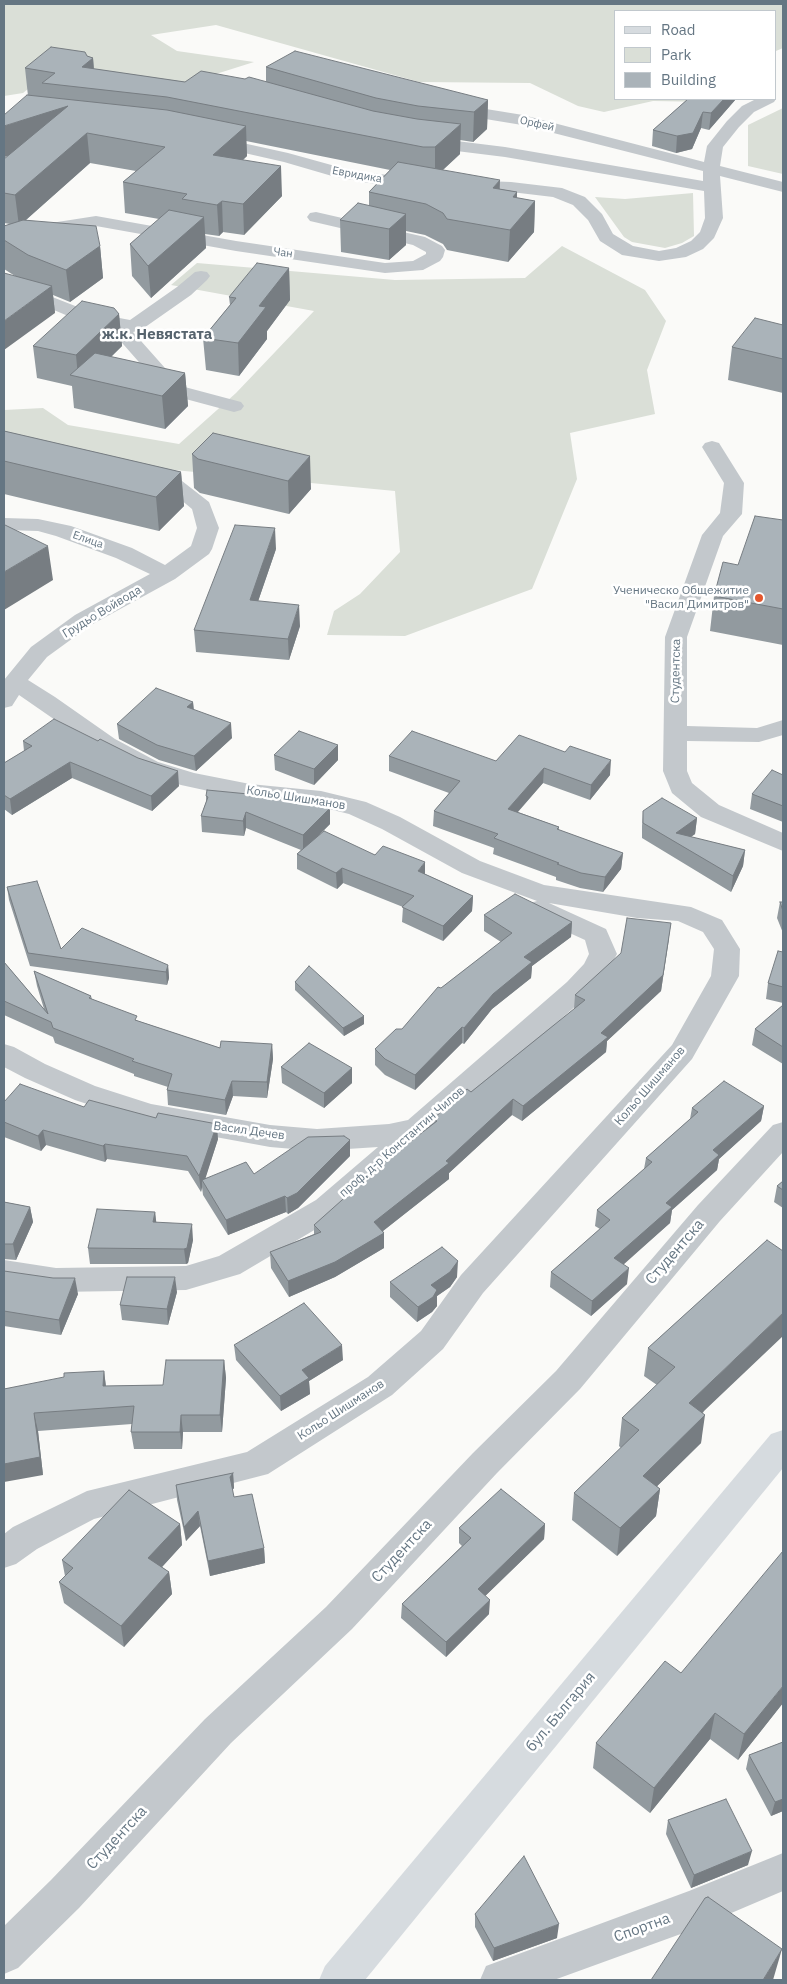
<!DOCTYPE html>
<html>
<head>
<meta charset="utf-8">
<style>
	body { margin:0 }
	#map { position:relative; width:787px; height:1984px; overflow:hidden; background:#fafaf8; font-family:"IBM Plex Sans",sans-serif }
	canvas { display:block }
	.frame { position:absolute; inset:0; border:5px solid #657683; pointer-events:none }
	.legend { position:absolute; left:614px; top:10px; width:162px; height:90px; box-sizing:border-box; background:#fff; border:1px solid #c1c8cd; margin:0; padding:6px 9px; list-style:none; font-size:15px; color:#657683 }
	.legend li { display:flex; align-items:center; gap:10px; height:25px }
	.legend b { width:25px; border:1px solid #c1c8cd }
</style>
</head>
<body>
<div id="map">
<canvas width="787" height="1984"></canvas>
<div class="frame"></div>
<ul class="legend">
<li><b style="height:6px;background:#d6dbdf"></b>Road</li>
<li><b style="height:14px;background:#dadfd7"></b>Park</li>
<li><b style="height:14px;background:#aab3b9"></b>Building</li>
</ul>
</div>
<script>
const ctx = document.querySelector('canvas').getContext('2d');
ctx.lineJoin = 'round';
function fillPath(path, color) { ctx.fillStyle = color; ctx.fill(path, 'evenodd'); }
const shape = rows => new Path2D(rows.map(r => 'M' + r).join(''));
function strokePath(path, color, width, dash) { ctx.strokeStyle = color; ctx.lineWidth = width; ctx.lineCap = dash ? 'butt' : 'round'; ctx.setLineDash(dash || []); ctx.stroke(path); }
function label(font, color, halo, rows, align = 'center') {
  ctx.font = font + ' "IBM Plex Sans",sans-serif'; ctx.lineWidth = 5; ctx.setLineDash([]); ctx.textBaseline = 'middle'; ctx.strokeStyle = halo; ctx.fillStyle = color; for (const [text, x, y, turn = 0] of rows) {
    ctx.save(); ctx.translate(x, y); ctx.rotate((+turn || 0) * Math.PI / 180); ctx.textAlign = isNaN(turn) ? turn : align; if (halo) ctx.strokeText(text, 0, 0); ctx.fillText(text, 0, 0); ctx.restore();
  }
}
const green = shape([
	[4,4,783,4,783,48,776,51,776,11,616,11,616,99,728,99,711,102,653,101,604,112,578,106,530,83,419,82,216,25,151,35,177,51,254,62,181,85,28,89,23,93,4,96],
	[783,108,783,174,748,166,748,125],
	[693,193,694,236,682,243,665,248,632,242,624,237,595,197,625,199],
	[562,246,645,290,666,321,647,370,655,414,570,433,577,479,532,589,405,636,327,635,334,611,360,594,400,552,395,491,153,468,4,437,4,410,43,408,68,425,179,444,236,393,314,311,171,285,197,263,395,280,525,278]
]);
const street = shape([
	[756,99,776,99,774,102,754,112,739,127,723,147,720,166,783,182,783,192,720,176,723,218,714,238,703,249,686,257,659,261,622,255,600,241,588,220,573,205,553,197,511,192,461,190,455,189,452,185,455,181,461,180,511,182,562,188,585,197,602,214,613,234,633,246,659,251,676,248,691,241,700,232,705,218,704,191,505,157,424,147,418,145,416,142,418,139,424,137,505,147,703,181,703,171,522,125,449,113,443,111,441,108,443,105,449,103,523,115,704,162,707,146,727,121,742,106,756,99],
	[211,136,288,153,335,166,369,173,418,178,424,179,427,183,424,187,418,188,369,183,332,176,284,162,205,144,203,141,205,138,211,136],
	[316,212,425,237,442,246,445,250,443,257,440,261,423,270,385,273,236,251,96,226,49,233,4,254,4,242,38,225,96,216,236,241,385,263,413,261,426,254,426,252,413,245,310,221,307,217,310,213,316,212],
	[201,271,207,272,210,276,207,280,191,295,141,330,133,332,181,386,241,402,244,406,241,410,234,412,167,394,109,328,80,321,4,289,4,278,93,313,130,320,177,287,195,272,201,271],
	[712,441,719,443,744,483,742,514,723,536,687,637,687,726,757,728,783,720,783,735,759,742,687,741,687,771,692,783,719,805,783,833,783,851,701,817,672,793,663,771,665,637,702,535,720,513,724,483,702,447,705,443,712,441],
	[148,471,182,481,209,502,219,528,212,549,209,554,175,579,91,625,47,657,28,680,55,697,115,739,158,762,194,773,250,784,321,791,366,802,400,817,480,861,544,885,691,907,722,920,740,949,739,976,692,1059,483,1293,443,1349,392,1395,268,1474,94,1519,37,1549,16,1564,4,1568,4,1534,13,1527,87,1491,247,1452,368,1377,421,1331,461,1275,672,1045,711,976,714,949,703,932,678,921,637,918,549,903,606,929,617,954,604,977,587,996,338,1216,240,1274,186,1290,56,1292,4,1284,4,1260,56,1268,186,1266,219,1256,316,1200,378,1147,317,1151,270,1147,150,1125,75,1100,25,1078,4,1067,4,1044,14,1047,45,1064,95,1086,151,1104,270,1125,317,1129,389,1124,408,1120,567,982,584,964,589,954,585,940,530,915,526,909,530,903,537,901,462,873,382,829,349,814,321,807,250,800,181,785,140,772,97,749,19,695,12,706,4,708,4,680,31,647,75,615,150,574,116,558,56,536,38,531,4,530,4,518,38,519,71,526,132,548,165,565,191,546,197,528,192,509,168,489,141,481,138,477,141,473,148,471],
	[783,1122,783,1152,720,1221,580,1389,497,1473,352,1629,231,1743,79,1908,18,1968,4,1974,4,1926,51,1880,205,1719,326,1607,473,1453,556,1371,698,1205,773,1125,783,1122],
	[783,1853,783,1891,689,1931,554,1980,480,1980,486,1966,689,1891,783,1853]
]);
const secondary = shape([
	[783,1430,783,1468,365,1980,319,1980,325,1966,771,1434,783,1430]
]);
const wall = shape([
	[87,56,93,58,94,69,185,82,245,79,266,82,266,67,488,100,487,129,473,142,460,140,460,154,443,170,500,189,517,192,517,198,535,201,534,232,508,262,447,250,443,244,425,235,406,231,406,245,389,260,341,252,340,220,369,206,369,192,390,170,246,141,247,156,243,160,282,196,244,235,223,232,219,236,205,234,206,248,151,298,132,276,130,244,159,219,125,213,123,182,136,171,90,163,26,220,100,246,103,278,70,302,53,295,55,313,15,276,4,269,4,226,10,224,4,223,4,159,8,156,4,157,28,96,25,68],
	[688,99,736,99,709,130,701,128,692,149,676,153,652,146,653,130],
	[289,268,290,300,267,331,267,339,239,376,206,370,203,338,230,305,229,297],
	[119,314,122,346,111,357,185,373,188,406,165,429,74,408,72,386,37,378,33,346],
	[783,325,783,393,728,380,732,347],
	[4,431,181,472,184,506,159,531,4,494],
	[213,433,311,489,289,514,200,493,194,488,192,454],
	[783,520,783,645,710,631,714,596,738,565],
	[276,549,258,601,300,626,289,660,196,652,194,630],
	[193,702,194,710,232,738,196,771,159,760,119,739,117,724],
	[23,741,179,786,152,811,72,778,12,815,4,809,4,763,24,751],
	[274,755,338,760,314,785,275,770],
	[389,756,496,761,610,775,590,800,543,783,518,812,559,827,559,830,623,853,621,869,603,892,580,888,556,880,556,877,493,854,494,848,433,826,434,811,449,793,389,771],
	[783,775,783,822,750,809,752,794],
	[206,796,330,808,330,824,320,834,425,874,473,896,472,911,443,941,402,922,403,907,343,883,337,889,297,869,297,854,301,850,246,828,244,836,202,832,201,816,206,802],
	[643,811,697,818,695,834,691,837,745,850,743,866,731,892,642,838,642,826],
	[7,887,61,949,168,965,169,978,167,985,30,966,9,900],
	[780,902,783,902,783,933,777,918],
	[484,915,572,922,571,937,532,966,531,978,492,1009,464,1044,462,1043,415,1090,385,1075,375,1065,375,1049,402,1029,441,988,501,942,484,931],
	[669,939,661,991,607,1041,606,1052,522,1121,512,1115,449,1173,449,1179,383,1231,384,1233,384,1248,335,1277,289,1297,271,1268,270,1252,314,1234,314,1225,433,1123,433,1119,471,1092,574,1009,575,995],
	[783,952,783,1003,766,999,768,983],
	[4,962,44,1009,37,986,34,971,91,996,92,999,138,1021,220,1048,272,1044,273,1059,267,1098,233,1096,226,1115,168,1105,167,1090,168,1087,134,1076,134,1074,55,1043,53,1037,4,1015],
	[295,982,364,1016,364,1024,344,1036,295,990],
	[783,1005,783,1064,752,1045,755,1029],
	[281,1067,352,1068,352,1083,324,1108,282,1083],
	[4,1102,84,1107,218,1139,205,1178,254,1174,350,1156,298,1208,288,1214,286,1212,228,1235,203,1195,202,1187,201,1192,188,1171,107,1159,105,1162,46,1145,41,1151,4,1137],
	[764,1106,761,1121,719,1159,717,1170,672,1210,670,1223,623,1264,627,1284,591,1316,550,1287,551,1272,600,1229,595,1226,597,1210,644,1169,646,1158,690,1119,692,1108],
	[783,1181,783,1208,774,1202,777,1186],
	[4,1202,30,1207,33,1222,16,1260,4,1259],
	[155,1212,156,1222,193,1240,188,1263,186,1264,90,1264,88,1248],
	[767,1240,703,1413,701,1443,657,1486,660,1489,656,1516,617,1556,572,1520,574,1493,621,1448,619,1446,622,1418,657,1385,644,1376,648,1348],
	[4,1271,78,1294,61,1335,4,1326],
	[457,1277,450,1287,437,1296,437,1306,432,1312,417,1322,390,1297,390,1282],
	[177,1292,168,1325,122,1320,120,1305],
	[234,1345,343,1360,309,1381,310,1394,281,1411,236,1360],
	[224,1360,226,1378,222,1432,183,1432,182,1449,134,1449,131,1432,132,1424,38,1431,43,1475,4,1389,104,1371,106,1386,163,1385],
	[233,1473,234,1488,232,1490,234,1497,264,1548,265,1563,210,1576,200,1526,186,1541,177,1500,176,1485],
	[180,1524,182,1545,162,1567,169,1572,172,1594,124,1647,64,1603,59,1582,65,1576,62,1560],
	[545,1524,544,1539,485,1596,489,1614,446,1657,401,1618,402,1604,462,1546,459,1543,459,1528],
	[681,1673,783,1703,738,1760,710,1739,650,1813,593,1768,596,1743],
	[783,1742,783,1811,771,1816,746,1769,749,1755],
	[668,1820,748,1865,691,1888,666,1834],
	[475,1914,557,1938,493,1961,475,1927]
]);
const shadedWall = shape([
	[93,58,95,87,82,67],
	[724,99,736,99,709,130,711,113],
	[488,100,487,129,473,142,474,112],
	[68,106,71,135,4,157,4,126],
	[703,112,701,128,692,149,676,153,677,136],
	[461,124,460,154,435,177,435,147],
	[246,126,247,156,215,185,213,155],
	[87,133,90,163,19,226,15,195],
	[281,166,282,196,244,235,243,204],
	[500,180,499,211,493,188],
	[517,192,516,223,513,197],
	[222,201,223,232,219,236,217,205],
	[535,201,534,232,508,262,510,230],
	[406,214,406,245,389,260,389,229],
	[204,217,206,248,151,298,148,266],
	[100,246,103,278,70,302,66,270],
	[289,268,290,300,267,331,267,339,239,376,238,343,259,306],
	[52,286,55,313,4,350,4,321],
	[119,314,122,346,88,379,78,377,76,355],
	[185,373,188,406,165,429,162,396],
	[310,456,311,489,289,514,288,481],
	[181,472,184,506,159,531,156,497],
	[275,528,276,549,251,622,250,600],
	[48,546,53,580,4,610,4,572],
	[299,605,300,626,289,660,288,639],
	[193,702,194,717,187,707],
	[231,723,232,738,196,771,194,756],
	[338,745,338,760,314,785,314,769],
	[611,760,610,775,590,800,591,785],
	[70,762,72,778,12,815,10,799],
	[544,768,543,783,507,824,508,809],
	[178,771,179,786,152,811,151,796],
	[330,808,330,824,303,851,303,835],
	[246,812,246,828,244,836,243,821],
	[697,818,695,834,680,844,676,833],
	[745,850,743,866,731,892,733,876],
	[623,853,621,869,603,892,605,877],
	[425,862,425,878,418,871],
	[342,868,343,883,337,889,336,873],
	[473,896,472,911,443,941,443,926],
	[572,922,571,937,532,966,531,978,492,1009,464,1044,464,1028,524,957],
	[671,923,661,991,607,1041,606,1052,522,1121,523,1106,601,1033],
	[168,965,169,978,167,985,166,972],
	[364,1016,364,1024,344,1036,343,1028],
	[462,1027,462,1043,415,1090,415,1075],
	[272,1044,273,1059,267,1098,267,1082],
	[352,1068,352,1083,324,1108,324,1093],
	[232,1081,233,1096,226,1115,225,1100],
	[513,1099,512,1115,449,1173,449,1179,374,1238,374,1222,446,1161],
	[764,1106,761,1121,719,1159,717,1170,672,1210,670,1223,613,1274,614,1258,713,1150],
	[217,1124,218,1139,204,1183,202,1180,202,1187,201,1192,199,1176],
	[43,1130,46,1145,41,1151,38,1136],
	[350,1140,350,1156,298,1208,288,1214,287,1198],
	[105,1144,107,1159,105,1162,103,1146],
	[285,1196,286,1212,228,1235,226,1220],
	[30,1207,33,1222,16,1260,13,1244],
	[155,1212,157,1228,153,1222],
	[192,1224,193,1240,188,1263,186,1264,184,1249],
	[384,1233,384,1248,335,1277,289,1297,288,1281],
	[458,1261,457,1277,450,1287,437,1296,437,1306,432,1312,417,1322,418,1307,431,1285],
	[629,1268,627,1284,591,1316,592,1301],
	[175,1277,177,1292,168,1325,167,1309],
	[75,1278,78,1294,61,1335,59,1320],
	[783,1313,783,1336,684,1430,689,1403],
	[342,1345,343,1360,309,1381,310,1394,281,1411,280,1396,302,1370],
	[224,1360,226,1378,222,1432,220,1415],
	[104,1371,106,1388,103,1386],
	[34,1413,38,1431,43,1475,4,1482,4,1464],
	[181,1415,183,1432,182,1449,180,1432],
	[705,1415,701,1443,639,1504,643,1476],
	[233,1473,234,1488,231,1492,230,1477],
	[660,1489,656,1516,617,1556,620,1528],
	[198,1511,200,1526,186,1541,184,1527],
	[180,1524,182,1545,151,1579,148,1558],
	[545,1524,544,1539,477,1604,478,1589],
	[264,1548,265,1563,210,1576,208,1561],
	[169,1572,172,1594,124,1647,121,1626],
	[490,1600,489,1614,446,1657,446,1642],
	[783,1686,783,1703,738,1760,744,1734],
	[715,1713,710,1739,650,1813,654,1788],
	[783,1799,783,1811,771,1816,775,1802],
	[752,1851,748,1865,691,1888,694,1875],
	[559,1924,557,1938,493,1961,494,1948],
	[782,1949,773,1980,763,1980]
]);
const building = shape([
	[51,47,85,52,87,56,93,58,82,67,185,82,201,71,245,79,249,77,373,111,417,119,461,124,435,147,423,147,167,97,42,83,55,73,25,68,51,47],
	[295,51,488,100,474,112,418,106,376,98,266,67,295,51],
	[27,95,167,110,246,126,213,155,281,166,243,204,222,201,217,205,182,199,187,194,123,182,165,147,87,133,15,195,4,193,4,159,68,106,4,126,4,115,27,95],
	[688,99,724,99,711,113,703,112,693,133,677,136,653,130,688,99],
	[398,162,500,180,493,188,517,192,513,197,535,201,510,230,447,219,443,213,426,204,369,192,398,162],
	[358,203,406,214,389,229,340,220,358,203],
	[169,210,204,217,148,266,130,244,169,210],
	[23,220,96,226,100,246,66,270,28,255,4,240,4,226,23,220],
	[257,263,289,268,259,306,266,307,238,343,203,338,236,298,229,297,257,263],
	[4,273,52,286,4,321,4,273],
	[82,301,114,308,119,314,76,355,33,346,82,301],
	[755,318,783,325,783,359,732,347,755,318],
	[95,353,185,373,162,396,70,375,95,353],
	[4,431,181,472,156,497,4,461,4,431],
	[213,433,310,456,288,481,198,459,192,454,213,433],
	[755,516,783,520,783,609,714,596,723,562,738,565,755,516],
	[4,525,5,525,48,546,4,572,4,525],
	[235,525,275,528,250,600,299,605,288,639,194,630,235,525],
	[156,688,193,702,187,707,231,723,194,756,157,745,117,724,156,688],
	[54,719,98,741,100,739,138,758,178,771,151,796,70,762,10,799,4,795,4,763,32,746,23,741,54,719],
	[299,731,338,745,314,769,274,755,299,731],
	[412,731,496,761,519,735,565,752,570,746,611,760,591,785,544,768,508,809,559,827,557,829,623,853,605,877,581,873,557,864,559,863,494,838,498,834,434,811,460,781,389,756,412,731],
	[772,770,783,775,783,806,752,794,772,770],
	[207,790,310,800,330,808,303,835,246,812,243,821,201,816,208,797,206,796,207,790],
	[662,798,697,818,676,833,745,850,733,876,643,823,643,811,662,798],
	[324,831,375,855,383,846,425,862,418,871,473,896,443,926,402,907,414,896,342,868,336,873,297,854,324,831],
	[37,881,61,949,82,928,168,965,166,972,28,953,7,887,37,881],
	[515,894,572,922,524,957,532,962,493,994,464,1028,462,1027,415,1075,385,1059,375,1049,396,1029,402,1029,438,987,441,988,512,933,484,915,515,894],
	[780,902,783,902,783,911,780,902],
	[627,918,671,923,663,975,601,1033,608,1037,523,1106,513,1099,446,1161,449,1163,374,1222,384,1233,335,1262,288,1281,270,1252,321,1232,314,1225,388,1159,437,1121,433,1119,467,1089,471,1092,585,1000,575,995,621,953,627,918],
	[778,951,783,952,783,987,768,983,778,951],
	[4,962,48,1014,34,971,91,996,89,998,137,1016,135,1020,220,1048,221,1041,272,1044,267,1082,232,1081,225,1100,167,1090,172,1074,132,1061,134,1059,53,1028,51,1022,4,1001,4,962],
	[309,966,364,1016,343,1028,295,982,309,966],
	[783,1005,783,1047,755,1029,783,1005],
	[309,1043,352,1068,324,1093,281,1067,309,1043],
	[724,1081,764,1106,713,1150,719,1155,666,1203,672,1207,614,1258,629,1268,592,1301,551,1272,610,1220,597,1210,652,1162,646,1158,698,1112,692,1108,724,1081],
	[20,1084,84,1107,89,1100,156,1118,158,1113,217,1124,199,1176,187,1156,105,1144,103,1146,43,1130,38,1136,4,1122,4,1102,20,1084],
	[344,1136,350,1140,297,1193,287,1198,285,1196,226,1220,202,1180,246,1162,254,1174,308,1137,344,1136],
	[783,1181,783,1190,777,1186,783,1181],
	[4,1202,30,1207,13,1244,4,1244,4,1202],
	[97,1209,155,1212,153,1222,192,1224,187,1248,184,1249,88,1248,97,1209],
	[767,1240,783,1251,783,1313,689,1403,705,1415,643,1476,660,1489,620,1528,574,1493,639,1430,622,1418,675,1367,648,1348,767,1240],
	[442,1247,458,1261,450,1272,431,1285,437,1290,433,1297,418,1307,390,1282,442,1247],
	[4,1271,53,1278,75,1278,59,1320,4,1311,4,1271],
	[127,1277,175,1277,167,1309,120,1305,127,1277],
	[304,1303,342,1345,302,1370,309,1378,280,1396,234,1345,304,1303],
	[166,1360,224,1360,220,1415,181,1415,180,1432,131,1432,134,1406,34,1413,40,1457,4,1464,4,1389,64,1377,64,1373,104,1371,103,1386,163,1385,166,1360],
	[233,1473,230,1477,234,1497,252,1494,264,1548,208,1561,198,1511,184,1527,176,1485,233,1473],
	[501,1489,545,1524,478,1589,490,1600,446,1642,402,1604,471,1538,459,1528,501,1489],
	[129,1490,180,1524,148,1558,169,1572,121,1626,59,1582,73,1568,62,1560,129,1490],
	[783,1551,783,1686,744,1734,715,1713,654,1788,596,1743,665,1661,681,1673,783,1551],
	[783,1742,783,1799,775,1802,749,1755,783,1742],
	[726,1799,752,1851,694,1875,668,1820,726,1799],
	[524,1856,559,1924,494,1948,475,1914,524,1856],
	[708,1897,782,1949,763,1980,651,1980,705,1898,708,1897]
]);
const markers = [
	[759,598,5,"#e4572e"]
];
const farStreetnames = [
	["Орфей",537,124,13],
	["Евридика",357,175,10],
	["Чан",283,253,8],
	["Елица",88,540,19]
];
const poiNames = [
	["Ученическо Общежитие",749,591],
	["\"Васил Димитров\"",749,605]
];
const streetNames = [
	["Грудьо Войвода",102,612,-31],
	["Студентска",676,671,-89],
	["Кольо Шишманов",296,798,9],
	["Кольо Шишманов",650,1086,-49],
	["Васил Дечев",249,1131,8],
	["проф. д-р Константин Чилов",402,1142,-41],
	["Кольо Шишманов",341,1410,-33]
];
const farDistrictnames = [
	["ж.к. Невястата",157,335]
];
const nearStreetnames = [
	["Студентска",675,1252,-49],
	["Студентска",402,1551,-47],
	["бул. България",561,1712,-50],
	["Студентска",117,1838,-47],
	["Спортна",642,1928,-20]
];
fillPath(green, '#dadfd7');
fillPath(street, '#c3c8cc');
fillPath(secondary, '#d6dbdf');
fillPath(wall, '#929a9f');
fillPath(shadedWall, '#777d82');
fillPath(building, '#aab3b9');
strokePath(building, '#777d82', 1);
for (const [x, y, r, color] of markers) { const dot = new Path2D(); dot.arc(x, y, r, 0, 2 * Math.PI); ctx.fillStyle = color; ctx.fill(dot); strokePath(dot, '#fff', 2); }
label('11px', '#657683', '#fff', farStreetnames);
label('12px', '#657683', '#fff', poiNames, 'right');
label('12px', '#657683', '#fff', streetNames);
label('bold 15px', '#57646e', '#fff', farDistrictnames);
label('15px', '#657683', '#fff', nearStreetnames);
</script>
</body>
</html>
